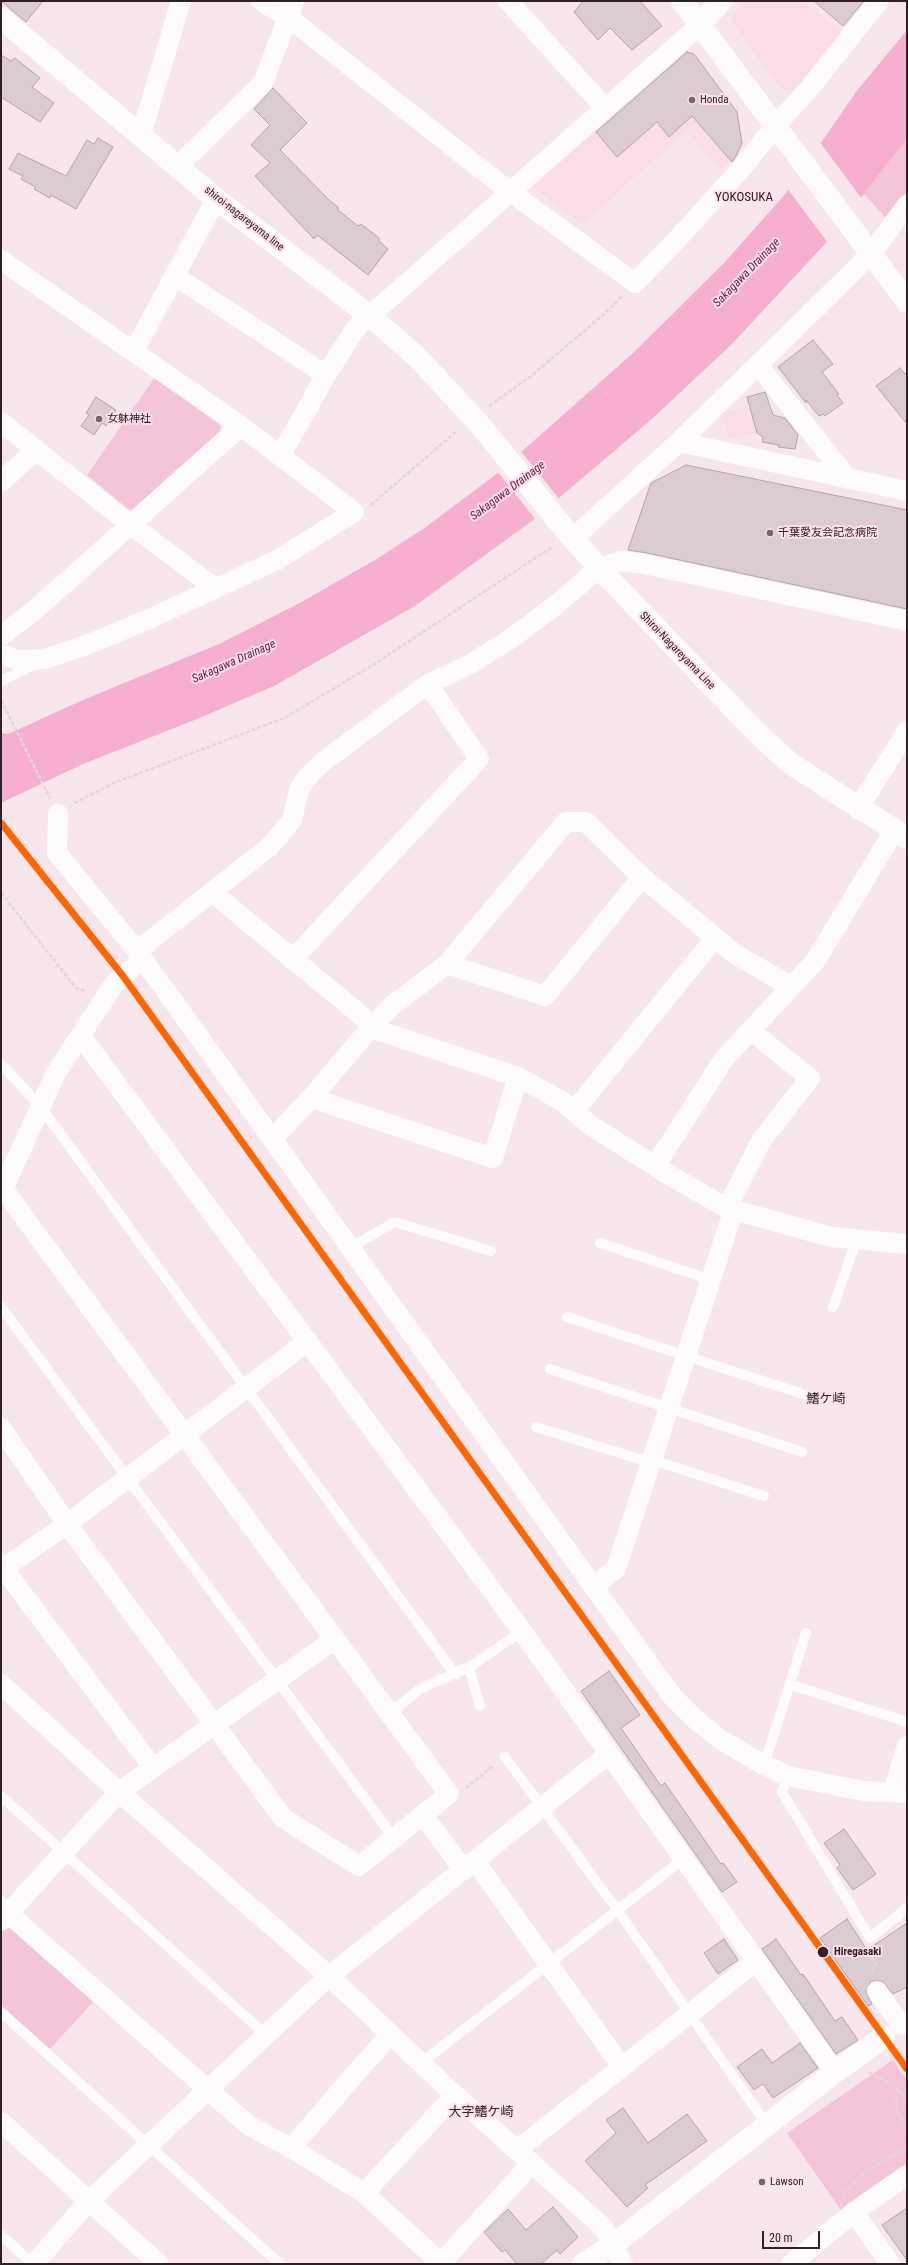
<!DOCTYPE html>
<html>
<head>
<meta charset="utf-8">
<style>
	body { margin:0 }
	#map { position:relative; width:908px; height:2265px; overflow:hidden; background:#f8e6ed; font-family:"Roboto Condensed",sans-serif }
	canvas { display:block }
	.frame { position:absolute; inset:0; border:2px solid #2f2027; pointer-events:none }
	.scale { position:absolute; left:762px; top:2231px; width:58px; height:18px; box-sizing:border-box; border:2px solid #2f2027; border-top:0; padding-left:5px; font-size:12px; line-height:14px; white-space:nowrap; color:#2f2027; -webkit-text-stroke:3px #ffdfec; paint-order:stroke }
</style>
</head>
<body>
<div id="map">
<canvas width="908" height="2265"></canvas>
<div class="frame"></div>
<div class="scale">20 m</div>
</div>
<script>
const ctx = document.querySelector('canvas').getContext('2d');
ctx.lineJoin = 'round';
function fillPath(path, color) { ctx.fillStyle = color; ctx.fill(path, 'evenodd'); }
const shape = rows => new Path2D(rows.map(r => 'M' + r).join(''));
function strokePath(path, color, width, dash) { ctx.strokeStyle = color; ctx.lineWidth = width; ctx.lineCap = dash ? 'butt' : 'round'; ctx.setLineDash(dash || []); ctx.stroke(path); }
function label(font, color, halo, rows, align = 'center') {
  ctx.font = font + ' "Roboto Condensed","Noto Sans JP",sans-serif'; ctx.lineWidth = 4; ctx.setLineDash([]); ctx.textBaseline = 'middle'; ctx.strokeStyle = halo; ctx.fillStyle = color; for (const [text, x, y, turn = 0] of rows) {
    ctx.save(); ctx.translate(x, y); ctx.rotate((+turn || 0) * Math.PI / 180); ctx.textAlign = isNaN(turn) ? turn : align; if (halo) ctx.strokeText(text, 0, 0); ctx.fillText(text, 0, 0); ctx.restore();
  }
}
const built = shape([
	[745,1,803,1,846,35,809,82,793,90,780,88,732,22,734,13],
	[685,52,694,54,738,112,742,143,737,156,721,170,686,131,582,225,532,186],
	[748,405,756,432,729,439,721,413]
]);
const green = shape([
	[907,139,907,192,886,218,864,194],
	[155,377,221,426,219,435,135,510,128,509,87,475],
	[14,1927,95,2000,50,2049,1,2006,1,1932,4,1929],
	[893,2060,907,2081,907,2164,841,2210,787,2133]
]);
const water = shape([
	[907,30,907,139,824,245,732,344,653,418,532,521,415,606,274,686,197,719,83,764,1,803,1,733,8,734,83,700,219,644,298,604,375,560,423,529,494,476,632,354,724,263,787,192,856,92]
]);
const pier = shape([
	[819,141,862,199,828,243,787,188],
	[520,450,560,500,536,520,497,471]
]);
const building = shape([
	[1,1,43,1,26,22,1,1],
	[583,1,640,1,662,26,632,50,610,28,598,40,574,12,583,1],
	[814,1,864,1,843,26,814,1],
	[687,52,694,54,737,112,742,143,736,156,732,162,692,116,669,137,657,122,617,157,596,132,687,52],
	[1,55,11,61,15,58,40,78,32,87,54,103,40,122,1,97,1,55],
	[273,88,307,123,280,150,329,200,338,207,338,210,358,226,361,224,379,238,379,241,388,249,368,275,317,235,314,239,255,176,270,163,251,145,270,125,254,109,273,88],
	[98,138,113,147,76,209,51,195,50,198,34,189,36,187,21,179,23,176,9,169,18,153,66,176,87,140,94,144,98,138],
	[813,340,833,364,822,372,839,394,837,395,843,403,825,416,823,414,819,416,806,400,806,403,778,367,813,340],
	[900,368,907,376,907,424,876,386,900,368],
	[765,392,773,415,785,418,798,435,795,449,778,447,779,445,762,442,763,437,757,433,747,397,765,392],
	[96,397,116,410,106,426,102,423,94,435,81,426,89,415,86,413,96,397],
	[686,465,907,510,907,609,647,553,628,550,651,483,686,465],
	[609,1671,640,1715,621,1728,661,1786,665,1783,721,1864,723,1863,737,1882,722,1892,581,1691,609,1671],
	[844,1829,876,1874,853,1890,837,1868,840,1865,824,1843,844,1829],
	[847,1919,867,1950,907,1923,907,1987,893,1994,882,1981,871,1981,866,1992,872,2004,868,2006,820,1938,847,1919],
	[724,1939,738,1960,718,1974,704,1953,724,1939],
	[776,1939,801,1975,803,1974,835,2021,842,2017,858,2040,836,2054,762,1949,776,1939],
	[800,2043,818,2068,773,2098,763,2084,754,2090,737,2067,762,2049,772,2063,800,2043],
	[623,2108,648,2143,687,2114,707,2141,645,2185,648,2188,627,2207,585,2161,616,2133,606,2120,623,2108],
	[553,2207,578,2237,560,2254,557,2250,541,2264,517,2264,505,2250,502,2252,484,2232,508,2209,526,2230,553,2207],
	[907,2208,907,2260,882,2225,907,2208]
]);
const path = shape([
	[489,406,531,376,602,316,622,296],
	[371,505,458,430],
	[1,700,50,798],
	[74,803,114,783,284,718,373,665,552,547],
	[1,893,76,988,86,991],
	[466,1788,493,1766],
	[869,1951,876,1965,871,1969,873,1972],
	[870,2072,872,2075,885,2080,907,2097],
	[899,2090,895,2105,907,2131],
	[844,2197,842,2194,869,2169,907,2148]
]);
const service = shape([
	[1,681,36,664],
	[1,1064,40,1106,455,1674],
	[600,1243,711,1280],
	[349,1248,395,1222,491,1251],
	[1,1307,394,1838],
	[833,1307,857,1239],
	[567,1317,818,1399],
	[550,1369,802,1452],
	[536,1427,652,1463],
	[653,1460,764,1496],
	[469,1667,480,1706],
	[789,1684,907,1722],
	[390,1713,420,1689,473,1665,522,1631],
	[505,1757,618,1911,767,2125],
	[764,1765,806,1633],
	[788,1776,782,1792,870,1938,907,1908],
	[1,1796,266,2035],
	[1,2012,280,2264],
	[421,2063,682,1860],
	[1,2235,33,2264]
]);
const minor = shape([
	[261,1,289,18,509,191,635,283,671,246,742,168,775,126,808,90,879,1],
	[508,1,605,108],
	[141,135,181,1],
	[178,166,263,83,294,1],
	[1,260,241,426,354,512,277,560,149,619,89,644,45,659,17,660,1,654],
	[175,276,326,375],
	[134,351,216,199],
	[758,365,848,479],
	[1,422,131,525,215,588],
	[679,442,907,491],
	[281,455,326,375,356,328,700,25],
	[1,482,36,450],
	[572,539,679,442,871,254,907,205],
	[1,636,36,609,241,426],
	[858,809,907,731],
	[58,814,57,853,137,951,176,1005,672,1696,695,1719,721,1740,764,1765,788,1776,863,1791,907,1793],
	[213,893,380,1031,518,1077,562,1101,590,1125,669,1175,727,1208,831,1237,907,1244],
	[137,951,269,847,292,820,299,790,308,776,324,761,428,684,469,665,509,640,556,605,599,568,621,561,645,564,907,621],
	[292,960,479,759,428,684],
	[447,964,545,996,642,877],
	[81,1036,522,1631,835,2072],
	[311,1098,493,1158,518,1077],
	[574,1111,715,938],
	[272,1139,311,1098,373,1025,394,1004,447,964,566,822,586,822,642,877,735,954,790,986],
	[655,1166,724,1059,816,960,894,831],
	[1,1186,449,1794,359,1866,283,1818,67,1524,1,1428],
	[1,1193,56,1073,114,984,143,959],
	[727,1208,761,1141,810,1078,751,1031],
	[1,1565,153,1768],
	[1,1570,67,1524,308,1341],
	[593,1586,616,1569,734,1209],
	[1,1684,119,1792,329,1976,455,2095,603,2227,623,2264],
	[893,1792,907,1746],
	[423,1815,464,1870],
	[475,1861,622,2067],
	[1,1907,248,2125,291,2148,364,2193,442,2264],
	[1,1921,119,1792,335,1639],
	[877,1991,901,2025],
	[1,2122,159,2264],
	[291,2148,390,2034],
	[517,2150,755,1962],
	[364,2193,455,2095],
	[441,2263,532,2163],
	[34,2264,89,2201,329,1976,609,1754],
	[791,2264,854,2212],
	[890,2264,854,2212,907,2175]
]);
const tertiary = shape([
	[682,1,907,302],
	[700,25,721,1],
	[583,2264,614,2244,835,2072,884,2037]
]);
const secondary = shape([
	[1,18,216,199,369,315,417,357,481,426,566,531,599,568,757,733,791,764,907,838]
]);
const rail1 = shape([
	[1,823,123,976,907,2069]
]);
const markers = [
	[692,100,4,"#75656c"],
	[99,419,4,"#75656c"],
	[770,533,4,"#75656c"],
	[823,1952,6,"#2f2027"],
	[762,2182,4,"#75656c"]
];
const poiNames = [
	["Honda",700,100],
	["女躰神社",107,419],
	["千葉愛友会記念病院",778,533],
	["Lawson",770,2182]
];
const streetNames = [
	["shiroi-nagareyama line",244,219,38],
	["Shiroi-Nagareyama Line",677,651,46]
];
const stopNames = [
	["Hiregasaki",834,1952]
];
const waterNames = [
	["Sakagawa Drainage",747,273,-46],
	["Sakagawa Drainage",508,491,-37],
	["Sakagawa Drainage",234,662,-24]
];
const quarterNames = [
	["YOKOSUKA",744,198],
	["鰭ケ崎",826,1400],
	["大字鰭ケ崎",481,2113]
];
fillPath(built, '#fadde9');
fillPath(green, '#f4c5d9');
fillPath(water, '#f7afd0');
fillPath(pier, '#f8e6ed');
fillPath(building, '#dbccd3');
strokePath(building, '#b3a4aa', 1);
strokePath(path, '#dfd9dc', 2.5, [4, 2]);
strokePath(service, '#fefbfc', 10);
strokePath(minor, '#fefbfc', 20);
strokePath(tertiary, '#fefbfc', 22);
strokePath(secondary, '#fefbfc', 22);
strokePath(rail1, '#f60', 7);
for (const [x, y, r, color] of markers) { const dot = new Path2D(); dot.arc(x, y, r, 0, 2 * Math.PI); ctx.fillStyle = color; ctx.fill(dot); strokePath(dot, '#ffdfec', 1.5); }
label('11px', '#2f2027', '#ffdfec', poiNames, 'left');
label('11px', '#2f2027', '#ffdfec', streetNames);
label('bold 11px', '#2f2027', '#ffdfec', stopNames, 'left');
label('italic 12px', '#6a1846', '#ffdfec', waterNames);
label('13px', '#2f2027', '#ffdfec', quarterNames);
</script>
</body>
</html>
